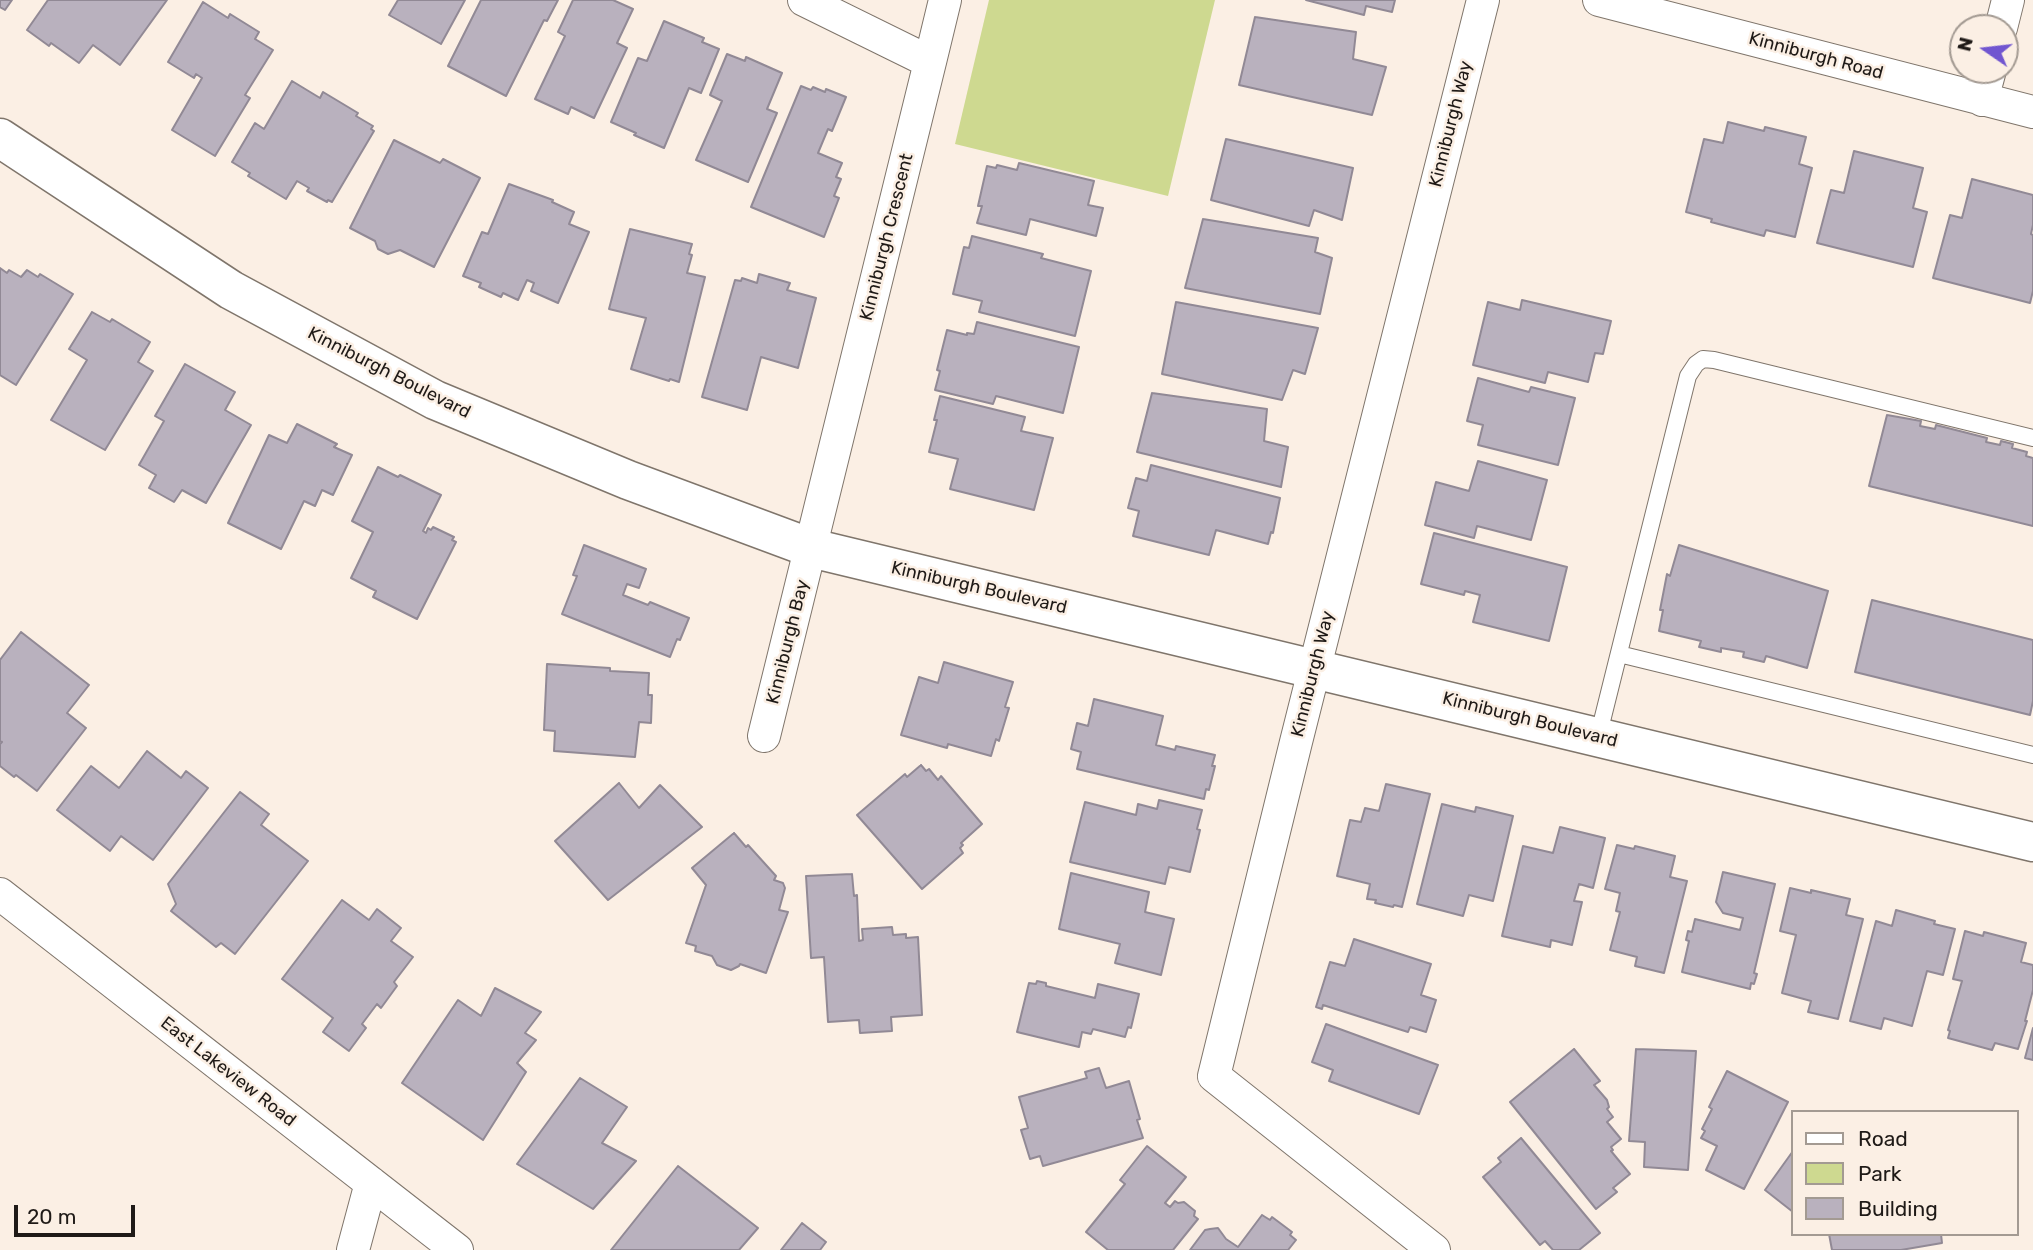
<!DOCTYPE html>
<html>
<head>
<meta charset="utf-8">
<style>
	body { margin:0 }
	#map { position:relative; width:2033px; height:1250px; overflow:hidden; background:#fbefe4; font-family:Rubik,sans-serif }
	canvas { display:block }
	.legend { position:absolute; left:1791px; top:1110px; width:228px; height:126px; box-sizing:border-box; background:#fbefe4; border:2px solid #a39a92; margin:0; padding:9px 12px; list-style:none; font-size:21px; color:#1f1a17 }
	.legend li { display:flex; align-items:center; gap:14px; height:35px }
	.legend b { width:35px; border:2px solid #a39a92 }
	.north { position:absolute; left:1949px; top:14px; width:70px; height:70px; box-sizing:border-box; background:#fbefe4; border:2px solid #a39a92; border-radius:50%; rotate:284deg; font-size:19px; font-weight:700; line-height:28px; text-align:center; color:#1f1a17 }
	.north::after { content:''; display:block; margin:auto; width:24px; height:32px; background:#7156d0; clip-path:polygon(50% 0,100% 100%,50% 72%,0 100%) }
	.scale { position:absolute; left:14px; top:1205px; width:121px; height:32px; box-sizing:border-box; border:4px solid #1f1a17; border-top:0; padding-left:9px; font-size:21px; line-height:24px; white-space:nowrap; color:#1f1a17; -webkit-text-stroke:5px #fbefe4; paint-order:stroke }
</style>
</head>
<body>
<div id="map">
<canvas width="2033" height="1250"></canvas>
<ul class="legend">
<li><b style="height:9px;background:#fff"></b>Road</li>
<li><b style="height:19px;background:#ced990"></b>Park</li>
<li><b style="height:19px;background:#b9b1be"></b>Building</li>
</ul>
<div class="north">N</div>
<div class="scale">20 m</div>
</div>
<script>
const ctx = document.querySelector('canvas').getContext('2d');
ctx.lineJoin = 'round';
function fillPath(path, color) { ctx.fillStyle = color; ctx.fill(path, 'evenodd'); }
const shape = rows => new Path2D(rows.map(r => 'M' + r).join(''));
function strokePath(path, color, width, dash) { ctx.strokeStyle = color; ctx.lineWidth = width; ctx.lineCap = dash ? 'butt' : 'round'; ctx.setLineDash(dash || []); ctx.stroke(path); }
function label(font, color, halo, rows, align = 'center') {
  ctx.font = font + ' Rubik,sans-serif'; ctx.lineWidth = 5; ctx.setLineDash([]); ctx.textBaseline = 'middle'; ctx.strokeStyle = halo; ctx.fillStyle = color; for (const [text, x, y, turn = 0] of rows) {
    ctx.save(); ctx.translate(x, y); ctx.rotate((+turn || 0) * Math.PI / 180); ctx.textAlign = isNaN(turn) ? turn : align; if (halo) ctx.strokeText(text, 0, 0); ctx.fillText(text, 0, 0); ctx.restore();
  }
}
const green = shape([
	[989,0,1215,0,1168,196,955,144]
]);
const building = shape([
	[0,0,12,0,5,10,0,7,0,0],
	[48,0,167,0,120,65,93,45,79,63,51,43,49,46,27,30,48,0],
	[398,0,465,0,441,44,389,15,398,0],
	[481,0,558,0,547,21,544,20,506,96,448,66,481,0],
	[573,0,613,0,633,9,617,43,627,48,594,118,571,107,568,114,535,99,565,36,558,32,573,0],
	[1306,0,1395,0,1392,12,1366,6,1364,15,1306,0],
	[203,2,228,18,230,14,259,32,255,39,273,50,245,95,250,98,215,156,172,130,202,78,196,74,194,78,168,62,203,2],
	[1255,17,1356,32,1353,59,1386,67,1372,115,1239,85,1255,17],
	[664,21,704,38,702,42,719,49,701,93,689,88,664,148,634,135,636,133,611,122,638,58,647,61,664,21],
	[727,54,745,61,746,57,782,73,767,109,777,113,748,182,696,160,722,101,710,95,727,54],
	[292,81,320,98,323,92,358,113,356,116,373,126,371,129,374,131,332,202,328,200,327,202,307,191,309,188,297,181,286,199,248,176,250,173,232,162,255,123,264,129,292,81],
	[801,86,811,90,813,87,825,92,826,89,846,97,832,131,828,129,818,153,842,163,836,177,841,179,834,196,839,198,824,237,751,207,801,86],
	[1728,122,1764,131,1765,127,1806,137,1799,164,1812,168,1795,237,1766,230,1764,236,1711,222,1712,219,1686,212,1704,139,1723,143,1728,122],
	[1226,139,1353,168,1342,220,1314,210,1309,226,1211,200,1226,139],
	[394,140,440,163,443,159,480,178,434,267,400,250,388,254,378,249,375,241,350,228,394,140],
	[1854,151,1923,168,1913,208,1927,212,1913,267,1817,243,1831,190,1844,193,1854,151],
	[1019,163,1094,181,1088,205,1103,208,1096,236,1030,219,1026,235,977,223,982,206,978,206,987,166,996,168,997,165,1017,170,1019,163],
	[1972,179,2033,195,2033,225,2031,234,2033,235,2033,291,2030,303,1933,278,1950,215,1962,218,1972,179],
	[509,184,553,200,552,202,574,212,569,224,589,232,558,303,531,291,534,283,527,280,518,300,503,293,501,297,479,287,481,283,463,276,482,232,488,234,509,184],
	[1203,219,1318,238,1315,252,1332,258,1320,314,1185,288,1203,219],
	[630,229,692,244,689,254,692,255,687,273,705,277,679,382,670,379,669,381,631,369,646,318,609,309,630,229],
	[972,236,1043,254,1041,258,1091,271,1075,336,979,312,982,301,953,294,964,247,969,248,972,236],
	[0,268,7,273,9,270,21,277,27,270,38,277,40,274,73,294,16,385,0,375,0,268],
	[759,274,790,283,787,290,816,298,798,368,761,357,747,410,702,397,735,280,741,281,742,278,757,283,759,274],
	[1522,300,1611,321,1603,354,1595,353,1588,382,1548,372,1545,383,1473,365,1488,302,1520,310,1522,300],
	[1176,302,1318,328,1305,374,1293,370,1282,400,1162,374,1176,302],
	[92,312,110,322,112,319,150,342,138,362,153,371,105,450,51,420,87,360,69,349,92,312],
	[977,322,1079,347,1063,413,996,396,993,404,935,390,940,371,937,370,947,330,967,335,967,333,974,334,977,322],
	[185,364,235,392,225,410,251,425,206,503,182,490,174,502,149,488,156,475,139,465,164,421,155,416,185,364],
	[1478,378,1529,392,1531,387,1575,398,1558,465,1478,445,1483,425,1467,421,1478,378],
	[1152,393,1267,409,1264,441,1288,447,1281,487,1137,452,1152,393],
	[940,396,1025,417,1021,431,1053,438,1034,510,950,489,958,459,929,452,937,420,934,420,940,396],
	[1887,415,1921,421,1920,426,1935,429,1936,425,1987,438,1986,442,2000,445,2001,441,2013,444,2012,448,2027,452,2026,456,2033,458,2033,526,1869,486,1887,415],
	[297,424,337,444,334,447,352,455,333,495,322,490,315,506,304,501,281,549,228,523,269,435,287,443,297,424],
	[1478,461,1547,480,1531,540,1477,526,1474,538,1425,525,1436,482,1469,491,1478,461],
	[1151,465,1280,498,1273,533,1271,532,1268,544,1216,530,1209,555,1133,536,1139,511,1128,508,1136,478,1147,481,1151,465],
	[378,467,398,477,400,475,441,495,423,531,426,533,428,528,431,530,433,527,454,537,452,540,456,542,417,619,373,597,376,591,351,578,373,532,352,521,378,467],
	[1434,533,1567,567,1549,641,1473,622,1480,595,1465,591,1464,595,1421,584,1434,533],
	[584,545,646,569,639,588,627,584,623,595,648,605,650,602,689,618,680,640,677,639,670,657,562,614,577,576,573,575,584,545],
	[1679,545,1828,591,1807,668,1766,656,1764,662,1743,657,1744,652,1721,648,1721,652,1699,647,1701,641,1659,631,1663,610,1660,610,1667,574,1670,576,1679,545],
	[1872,600,2033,640,2033,701,2030,715,1855,672,1872,600],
	[21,632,89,685,67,713,86,728,37,791,16,775,14,777,0,766,0,744,2,742,0,741,0,660,21,632],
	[944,662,1013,682,1005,707,1009,708,999,741,996,739,991,756,948,744,947,748,901,735,919,677,938,683,944,662],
	[547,664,610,668,610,671,649,673,648,695,652,695,651,723,639,722,635,757,554,751,555,731,544,730,547,664],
	[1094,699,1163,716,1156,745,1175,750,1176,746,1215,755,1212,766,1215,766,1209,790,1206,789,1204,799,1077,769,1081,752,1071,749,1077,723,1088,726,1094,699],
	[147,751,181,778,186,771,208,788,153,860,121,836,110,851,57,810,91,766,119,788,147,751],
	[921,765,926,771,929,769,938,780,941,776,982,824,961,843,963,845,960,848,963,853,922,889,857,815,905,774,907,777,921,765],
	[619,783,639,808,660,785,702,827,608,900,555,841,619,783],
	[1386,784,1430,794,1402,907,1394,905,1393,907,1375,903,1376,900,1367,899,1370,884,1337,876,1350,820,1361,822,1365,808,1379,811,1386,784],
	[240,792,269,814,261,825,308,861,235,954,221,943,216,947,171,911,176,904,168,884,240,792],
	[1159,800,1202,810,1197,829,1200,830,1190,872,1169,867,1165,884,1070,862,1085,802,1136,815,1138,804,1157,809,1159,800],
	[1442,804,1475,812,1476,807,1513,816,1493,901,1469,895,1463,916,1417,904,1442,804],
	[1560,827,1605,838,1593,888,1579,884,1574,901,1582,902,1572,945,1551,940,1550,947,1502,936,1523,846,1553,853,1560,827],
	[734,833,746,847,748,845,776,876,774,880,783,883,785,888,779,910,788,912,766,973,740,964,739,966,731,970,717,965,712,956,695,951,696,946,686,943,706,885,692,868,734,833],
	[1617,845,1634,849,1635,846,1675,856,1670,877,1687,881,1664,973,1635,966,1637,957,1610,950,1620,912,1616,911,1620,893,1605,889,1617,845],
	[1723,872,1775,884,1754,973,1757,974,1754,984,1751,983,1750,989,1682,972,1689,941,1686,940,1688,931,1692,932,1695,919,1740,930,1743,918,1723,913,1716,902,1723,872],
	[1071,873,1149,892,1145,912,1174,919,1161,975,1115,963,1120,944,1059,929,1071,873],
	[852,874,854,896,857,895,859,941,863,940,862,929,892,927,893,935,906,934,906,938,918,937,922,1015,891,1017,892,1031,860,1033,859,1020,828,1022,824,957,811,958,806,876,852,874],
	[1790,888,1811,893,1811,890,1850,899,1846,915,1863,919,1838,1019,1808,1012,1811,1001,1782,993,1796,935,1780,931,1790,888],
	[342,900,369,920,377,909,401,928,391,941,413,957,394,982,397,986,381,1008,377,1004,362,1024,366,1028,349,1051,323,1032,333,1018,282,979,342,900],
	[1896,910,1935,921,1934,924,1955,929,1943,975,1927,971,1912,1026,1884,1018,1881,1029,1850,1021,1876,921,1892,926,1896,910],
	[1965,931,1983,936,1984,932,2026,943,2021,962,2033,965,2033,990,2025,1021,2027,1021,2018,1049,1995,1043,1992,1050,1948,1038,1950,1031,1948,1030,1962,981,1953,979,1965,931],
	[1354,939,1431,964,1421,995,1436,1000,1426,1032,1410,1027,1408,1032,1323,1005,1322,1009,1316,1007,1330,962,1345,966,1354,939],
	[1037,981,1046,983,1046,986,1095,998,1098,984,1139,994,1131,1028,1128,1027,1125,1037,1093,1029,1091,1034,1082,1032,1079,1047,1017,1032,1029,983,1036,984,1037,981],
	[495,988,541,1012,525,1033,536,1040,517,1063,526,1072,483,1140,402,1083,458,1000,481,1016,495,988],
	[1326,1024,1438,1065,1419,1114,1329,1081,1333,1070,1312,1062,1326,1024],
	[2033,1028,2033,1060,2025,1058,2033,1028],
	[1574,1049,1600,1081,1594,1085,1607,1100,1609,1107,1607,1109,1613,1117,1607,1122,1621,1139,1611,1147,1613,1150,1611,1151,1630,1174,1613,1188,1617,1192,1596,1209,1510,1102,1574,1049],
	[1636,1049,1696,1051,1688,1170,1644,1167,1645,1142,1629,1141,1636,1049],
	[1099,1068,1106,1088,1129,1081,1140,1119,1137,1120,1143,1138,1043,1166,1040,1156,1030,1159,1021,1130,1028,1128,1019,1097,1087,1078,1085,1072,1099,1068],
	[1727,1071,1788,1102,1744,1189,1706,1170,1717,1146,1701,1138,1705,1131,1702,1129,1712,1109,1709,1107,1727,1071],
	[580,1078,627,1107,602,1143,636,1161,593,1209,517,1164,580,1078],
	[1521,1138,1600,1233,1579,1250,1553,1250,1545,1241,1540,1245,1483,1177,1501,1162,1498,1158,1521,1138],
	[1147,1146,1186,1177,1165,1203,1170,1207,1175,1201,1178,1203,1184,1202,1195,1211,1194,1216,1198,1219,1173,1250,1108,1250,1086,1232,1125,1184,1120,1180,1147,1146],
	[1793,1151,1793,1212,1765,1190,1793,1151],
	[678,1166,758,1228,739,1250,611,1250,678,1166],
	[1262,1215,1270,1220,1272,1217,1292,1232,1290,1235,1296,1240,1288,1250,1190,1250,1205,1230,1210,1229,1218,1228,1226,1239,1238,1247,1262,1215],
	[802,1223,826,1242,820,1250,781,1250,802,1223],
	[1829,1234,1941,1234,1942,1243,1901,1250,1832,1250,1829,1234]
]);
const lane = shape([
	[1619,654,2033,755],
	[1598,737,1688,376,1696,364,1703,359,1714,360,2033,438]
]);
const street = shape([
	[1599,0,2033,112],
	[2001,28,2008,0],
	[930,62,945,0],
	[1982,100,1990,70],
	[764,736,930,62,804,0],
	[0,894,457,1250],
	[353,1250,371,1183],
	[1434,1250,1214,1076,1296,742,1483,0]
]);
const secondary = shape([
	[0,138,231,290,435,400,628,480,811,548,2033,842]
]);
const streetNames = [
	["Kinniburgh Road",1816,56,15],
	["Kinniburgh Way",1451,124,-76],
	["Kinniburgh Crescent",887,237,-76],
	["Kinniburgh Boulevard",389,373,27],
	["Kinniburgh Boulevard",979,588,13],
	["Kinniburgh Bay",788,642,-76],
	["Kinniburgh Way",1313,674,-76],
	["Kinniburgh Boulevard",1530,720,14],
	["East Lakeview Road",228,1072,38]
];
fillPath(green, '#ced990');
fillPath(building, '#b9b1be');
strokePath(building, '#918995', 2);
strokePath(lane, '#7f756b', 18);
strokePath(street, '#7f756b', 34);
strokePath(secondary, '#7f756b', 41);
strokePath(lane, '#fff', 16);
strokePath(street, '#fff', 32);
strokePath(secondary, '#fff', 38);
label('18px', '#1f1a17', '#fbefe4', streetNames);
</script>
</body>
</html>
